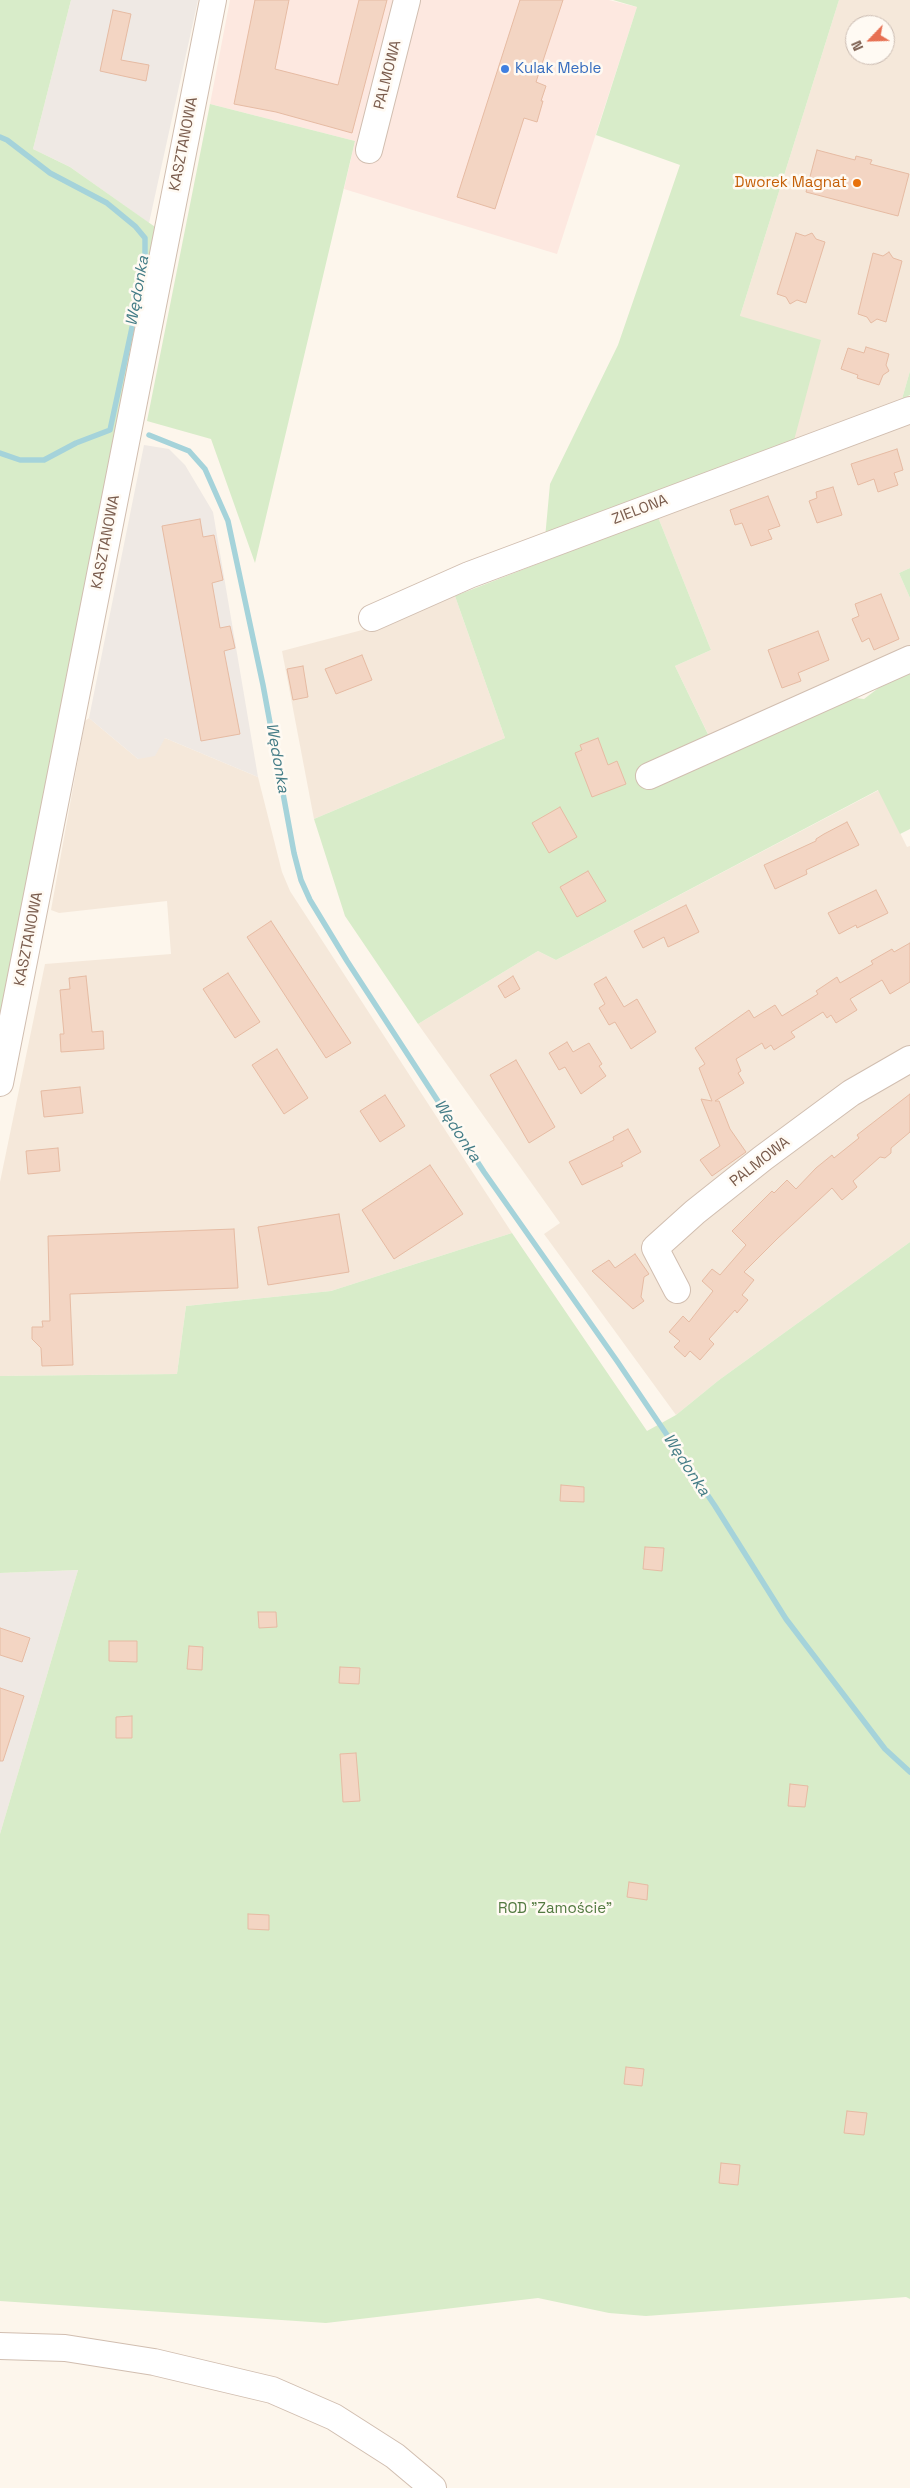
<!DOCTYPE html>
<html>
<head>
<meta charset="utf-8">
<style>
	body { margin:0 }
	#map { position:relative; width:910px; height:2488px; overflow:hidden; background:#fdf6ec; font-family:"Space Grotesk",sans-serif }
	canvas { display:block }
	.north { position:absolute; left:845px; top:15px; width:50px; height:50px; box-sizing:border-box; background:#fffaf3; border:1px solid #cabbb1; border-radius:50%; rotate:246deg; font-size:14px; font-weight:700; line-height:20px; text-align:center; color:#7a5c4d }
	.north::after { content:''; display:block; margin:auto; width:18px; height:22px; background:#e76f51; clip-path:polygon(50% 0,100% 100%,50% 72%,0 100%) }
</style>
</head>
<body>
<div id="map">
<canvas width="910" height="2488"></canvas>
<div class="north">N</div>
</div>
<script>
const ctx = document.querySelector('canvas').getContext('2d');
ctx.lineJoin = 'round';
function fillPath(path, color) { ctx.fillStyle = color; ctx.fill(path, 'evenodd'); }
const shape = rows => new Path2D(rows.map(r => 'M' + r).join(''));
function strokePath(path, color, width, dash) { ctx.strokeStyle = color; ctx.lineWidth = width; ctx.lineCap = dash ? 'butt' : 'round'; ctx.setLineDash(dash || []); ctx.stroke(path); }
function label(font, color, halo, rows, align = 'center') {
  ctx.font = font + ' "Space Grotesk",sans-serif'; ctx.lineWidth = 5; ctx.setLineDash([]); ctx.textBaseline = 'middle'; ctx.strokeStyle = halo; ctx.fillStyle = color; for (const [text, x, y, turn = 0] of rows) {
    ctx.save(); ctx.translate(x, y); ctx.rotate((+turn || 0) * Math.PI / 180); ctx.textAlign = isNaN(turn) ? turn : align; if (halo) ctx.strokeText(text, 0, 0); ctx.fillText(text, 0, 0); ctx.restore();
  }
}
const residential = shape([
	[839,0,910,0,910,371,902,399,793,444,740,316],
	[855,25,885,25,885,55,855,55],
	[910,421,910,568,899,573,910,598,910,650,710,738,675,666,711,650,658,517],
	[455,596,505,738,314,819,282,651,366,629],
	[89,718,138,759,165,738,258,777,282,872,290,891,512,1233,331,1291,186,1306,177,1374,0,1376,0,1182,45,964,171,954,167,901,59,913,51,910,85,721],
	[879,790,907,847,910,846,910,1242,719,1380,676,1415,544,1234,560,1223,418,1024,538,951,556,960]
]);
const commercial = shape([
	[230,0,609,0,637,7,557,254,344,189,355,141,210,104]
]);
const industrial = shape([
	[71,0,198,0,149,223,70,167,33,149],
	[144,445,169,449,185,465,213,512,258,777,165,738,155,756,138,759,89,718],
	[78,1570,0,1834,0,1573]
]);
const green = shape([
	[0,0,71,0,33,149,70,167,158,229,113,439,0,1024],
	[613,0,839,0,740,316,821,340,793,444,545,538,550,484,618,345,680,165,596,135,637,7],
	[210,104,355,141,255,563,211,439,147,421],
	[910,371,910,395,902,399],
	[658,517,711,650,675,666,718,755,846,697,864,699,910,664,910,829,900,834,878,790,556,960,538,951,418,1024,345,916,314,819,505,738,455,596],
	[910,568,910,598,899,573],
	[512,1233,647,1431,676,1415,719,1380,910,1242,910,2299,906,2297,646,2316,609,2313,538,2298,326,2323,0,2301,0,1834,78,1570,0,1573,0,1376,177,1374,186,1306,331,1291]
]);
const stream = shape([
	[0,137,7,140,50,173,107,203,135,226,145,238,145,267,110,430,76,443,44,460,20,460,0,453],
	[149,435,189,451,205,469,228,521,263,685,294,853,301,880,310,900,347,961,484,1172,617,1361,715,1506,786,1619,885,1749,910,1772]
]);
const building = shape([
	[255,0,289,0,275,69,338,85,359,0,387,0,352,133,276,112,234,104,255,0],
	[520,0,563,0,536,82,546,86,541,101,543,101,537,122,524,118,495,209,457,197,520,0],
	[113,10,131,14,121,60,149,65,146,81,100,71,113,10],
	[817,150,855,160,856,156,872,160,870,164,909,174,898,216,806,192,817,150],
	[796,233,805,236,812,233,816,239,825,242,806,303,797,300,790,304,786,297,777,294,796,233],
	[889,252,893,258,902,261,886,322,877,319,871,323,867,317,858,314,873,253,883,256,889,252],
	[866,347,889,354,886,365,889,371,883,375,879,385,857,378,858,375,841,369,848,348,864,353,866,347],
	[897,449,903,470,894,473,898,485,878,492,874,479,858,485,851,464,897,449],
	[833,487,842,515,817,523,809,501,817,498,816,492,833,487],
	[768,496,780,526,768,530,772,539,751,546,742,523,735,525,730,510,768,496],
	[200,519,203,537,214,535,223,580,212,583,220,628,230,626,235,648,224,651,240,734,201,741,162,526,200,519],
	[881,594,899,639,874,650,869,638,862,642,852,619,859,616,855,604,881,594],
	[818,631,829,660,798,673,801,681,782,688,768,650,818,631],
	[362,655,372,680,336,694,325,669,362,655],
	[303,666,308,697,293,700,287,669,303,666],
	[598,738,608,765,617,761,626,784,592,797,575,753,582,750,580,745,598,738],
	[560,807,577,837,549,853,532,823,560,807],
	[847,822,859,845,806,870,807,874,775,889,764,865,816,841,816,839,824,834,847,822],
	[588,871,606,901,577,917,560,887,588,871],
	[876,890,888,913,857,928,856,925,839,934,828,913,876,890],
	[686,905,699,932,668,947,664,937,643,948,634,931,686,905],
	[271,921,351,1043,326,1058,247,937,271,921],
	[910,943,910,982,890,994,882,980,850,999,857,1010,836,1023,831,1015,827,1018,823,1012,791,1032,795,1037,774,1050,771,1045,765,1049,762,1043,736,1059,741,1071,738,1073,744,1083,715,1101,719,1101,730,1129,746,1152,712,1176,700,1160,720,1146,701,1099,712,1101,699,1068,705,1064,695,1048,749,1010,754,1018,775,1005,782,1016,818,994,816,991,837,977,840,983,873,964,871,961,892,949,894,952,910,943],
	[228,973,260,1022,235,1038,203,989,228,973],
	[86,976,92,1032,103,1031,104,1049,61,1052,60,1034,64,1034,60,990,70,989,69,978,86,976],
	[513,976,520,989,505,998,498,986,513,976],
	[606,977,624,1007,637,999,656,1032,631,1049,615,1022,609,1025,599,1008,605,1004,594,984,606,977],
	[567,1042,573,1052,589,1043,602,1064,599,1066,606,1076,581,1094,565,1067,559,1070,549,1053,567,1042],
	[277,1049,308,1098,284,1114,252,1065,277,1049],
	[516,1060,555,1127,529,1143,490,1075,516,1060],
	[80,1087,83,1113,44,1117,41,1091,80,1087],
	[910,1094,910,1132,891,1148,891,1153,885,1158,880,1157,853,1181,857,1187,842,1200,832,1188,778,1238,744,1272,754,1280,742,1295,748,1300,737,1313,735,1310,709,1339,714,1344,700,1360,690,1351,685,1357,674,1347,680,1341,669,1332,683,1316,689,1322,713,1291,702,1281,712,1269,720,1275,746,1245,732,1231,772,1191,774,1193,787,1180,796,1189,816,1168,832,1155,834,1158,859,1138,857,1135,910,1094],
	[385,1095,405,1126,380,1142,360,1111,385,1095],
	[628,1129,641,1152,621,1163,623,1166,582,1185,569,1162,614,1140,613,1137,628,1129],
	[58,1148,60,1171,28,1174,26,1151,58,1148],
	[430,1165,463,1214,394,1259,362,1210,430,1165],
	[339,1214,349,1272,268,1285,258,1227,339,1214],
	[234,1229,238,1288,70,1294,73,1365,42,1366,41,1348,32,1339,32,1327,43,1327,42,1321,50,1321,48,1236,234,1229],
	[635,1254,649,1274,644,1277,641,1297,644,1301,633,1309,592,1271,609,1260,615,1268,635,1254],
	[561,1485,584,1487,584,1502,560,1501,561,1485],
	[645,1547,664,1548,662,1571,643,1569,645,1547],
	[258,1612,276,1612,277,1627,259,1628,258,1612],
	[0,1628,30,1638,22,1662,0,1655,0,1628],
	[109,1641,137,1641,137,1662,109,1661,109,1641],
	[189,1646,203,1647,202,1670,187,1669,189,1646],
	[340,1667,360,1668,359,1684,339,1683,340,1667],
	[0,1688,24,1696,3,1761,0,1761,0,1688],
	[132,1716,132,1738,116,1738,116,1717,132,1716],
	[356,1753,360,1801,343,1802,340,1754,356,1753],
	[790,1784,808,1786,805,1807,788,1806,790,1784],
	[629,1882,648,1885,647,1900,627,1897,629,1882],
	[248,1914,269,1915,269,1930,248,1929,248,1914],
	[626,2067,644,2069,642,2086,624,2084,626,2067],
	[847,2111,867,2113,864,2135,844,2133,847,2111],
	[721,2163,740,2165,738,2185,719,2183,721,2163]
]);
const minor = shape([
	[369,150,407,0],
	[372,618,469,575,910,410],
	[649,776,910,659],
	[0,1083,213,0],
	[677,1290,655,1248,695,1212,763,1158,851,1093,910,1059],
	[0,2346,65,2348,154,2362,272,2390,334,2417,395,2456,433,2488]
]);
const markers = [
	[505,69,5,"#3f7fe0"],
	[857,183,5,"#e8710a"]
];
const shopNames = [
	["Kulak Meble",515,69]
];
const streetNames = [
	["PALMOWA",388,75,-76],
	["KASZTANOWA",184,144,-79],
	["ZIELONA",640,510,-21],
	["KASZTANOWA",106,542,-79],
	["KASZTANOWA",29,939,-79],
	["PALMOWA",760,1162,-38]
];
const foodNames = [
	["Dworek Magnat",847,183]
];
const parkNames = [
	["ROD \"Zamoście\"",555,1909]
];
const waterNames = [
	["Wędonka",138,291,-80],
	["Wędonka",277,758,80],
	["Wędonka",457,1131,57],
	["Wędonka",686,1465,57]
];
fillPath(residential, '#f5e8da');
fillPath(commercial, '#fde8e0');
fillPath(industrial, '#efe9e4');
fillPath(green, '#d8ecc9');
strokePath(stream, '#a5d3da', 5.5);
fillPath(building, '#f3d5c3');
strokePath(building, '#e6bba3', 1);
strokePath(minor, '#d1beb0', 28);
strokePath(minor, '#fff', 26);
for (const [x, y, r, color] of markers) { const dot = new Path2D(); dot.arc(x, y, r, 0, 2 * Math.PI); ctx.fillStyle = color; ctx.fill(dot); strokePath(dot, '#fffaf3', 2); }
label('15px', '#366cbe', '#fffaf3', shopNames, 'left');
label('15px', '#7a5c4d', '#fffaf3', streetNames);
label('15px', '#c56008', '#fffaf3', foodNames, 'right');
label('15px', '#537a41', '#fffaf3', parkNames);
label('italic 16px', '#437c86', '#fffaf3', waterNames);
</script>
</body>
</html>
